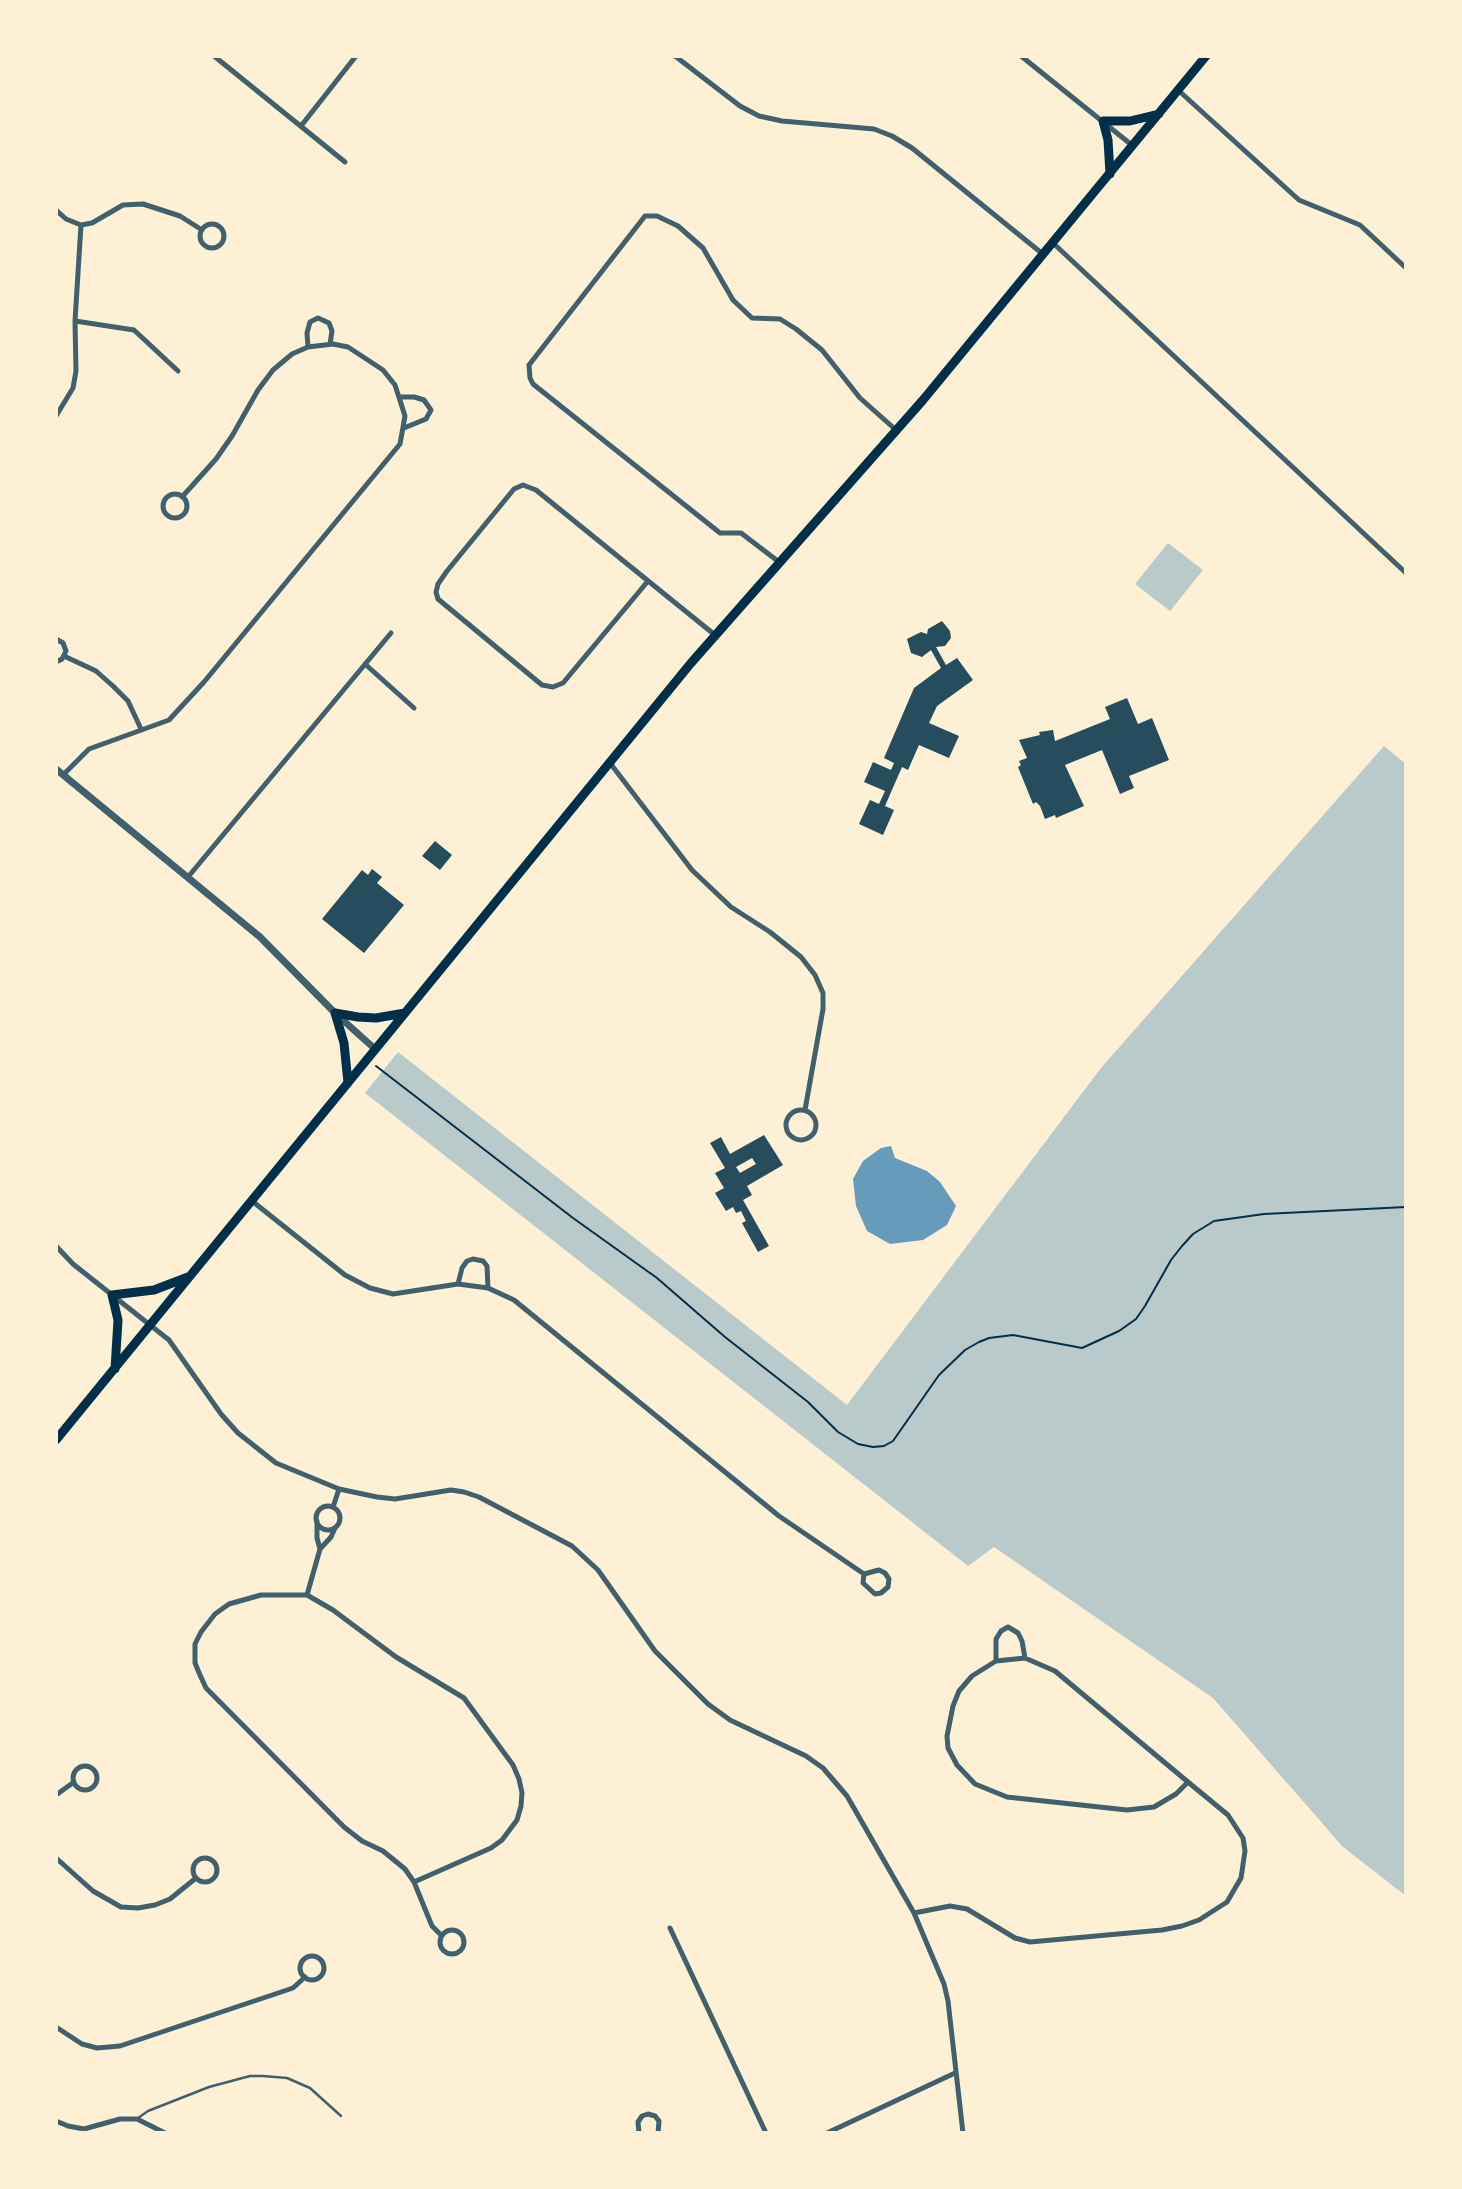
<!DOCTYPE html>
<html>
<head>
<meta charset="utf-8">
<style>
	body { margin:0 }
	#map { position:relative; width:1462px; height:2189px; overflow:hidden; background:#fdf0d5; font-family:"Asap Condensed",sans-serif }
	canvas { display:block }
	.frame { position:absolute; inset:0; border:58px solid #fdf0d5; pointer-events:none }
</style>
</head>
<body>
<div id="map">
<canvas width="1462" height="2189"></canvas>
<div class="frame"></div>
</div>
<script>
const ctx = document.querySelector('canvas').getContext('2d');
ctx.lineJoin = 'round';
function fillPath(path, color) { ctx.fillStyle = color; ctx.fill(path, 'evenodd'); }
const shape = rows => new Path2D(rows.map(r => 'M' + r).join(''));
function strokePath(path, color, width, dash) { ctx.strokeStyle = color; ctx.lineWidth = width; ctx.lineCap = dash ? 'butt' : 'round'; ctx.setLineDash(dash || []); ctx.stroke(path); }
const green = shape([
	[1168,543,1203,570,1170,611,1135,584],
	[1384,746,1406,764,1406,1896,1343,1847,1213,1698,994,1547,968,1566,365,1093,398,1052,847,1405,1101,1068]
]);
const water = shape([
	[891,1146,895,1158,927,1171,940,1182,956,1206,947,1225,923,1240,890,1244,867,1231,856,1206,853,1179,863,1161,881,1148]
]);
const building = shape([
	[942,621,950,631,951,638,945,646,936,647,946,665,957,658,973,680,937,706,929,723,959,736,949,758,919,745,908,770,902,767,885,806,894,810,883,835,859,824,870,800,879,804,885,791,864,782,873,762,891,770,894,763,884,758,914,688,941,668,931,650,922,657,911,653,907,639,921,632,927,634,928,629],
	[1127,698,1138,724,1152,718,1169,760,1129,776,1134,788,1120,794,1102,750,1065,765,1084,806,1056,818,1055,815,1045,819,1040,806,1036,802,1033,804,1018,767,1021,765,1019,761,1027,758,1019,740,1040,735,1039,732,1053,730,1055,741,1110,719,1105,707],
	[435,841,452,855,440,870,422,856],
	[372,869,382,877,377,883,404,905,364,953,322,919,362,870,368,875],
	[764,1135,783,1165,747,1186,752,1195,743,1200,769,1246,758,1252,742,1223,746,1221,741,1211,736,1213,733,1207,726,1211,715,1193,724,1188,715,1173,725,1168,710,1143,721,1137,730,1154],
	[752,1158,756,1164,740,1173,736,1167]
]);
const path = shape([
	[376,1066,573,1218,657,1278,725,1337,808,1402,838,1432,858,1444,873,1447,884,1446,893,1441,939,1375,965,1350,979,1342,989,1338,1013,1335,1082,1348,1119,1331,1136,1319,1145,1306,1171,1260,1182,1246,1193,1234,1214,1221,1264,1214,1406,1207]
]);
const service = shape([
	[138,2118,148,2111,209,2087,250,2076,263,2076,287,2078,310,2088,341,2116]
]);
const minor = shape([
	[214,56,345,162],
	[675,56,740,106,759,116,782,121,874,129,892,136,912,148,1044,255],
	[1021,56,1133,146],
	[1178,90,1299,200,1360,225,1406,268],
	[301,126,356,56],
	[56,210,66,219,81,225],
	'200 236a12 12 0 1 1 24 0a12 12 0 1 1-24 0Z',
	[81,225,92,223,123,205,143,204,180,216,202,230],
	[1053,243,1406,573],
	[75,321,134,330,178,371],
	[308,347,307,333,310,322,318,318,329,323,332,331,330,344],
	[399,397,414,397,424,400,431,410,426,419,404,428],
	[56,416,73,388,76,371,75,321,81,225],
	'163 506a12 12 0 1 1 24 0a12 12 0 1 1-24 0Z',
	[779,562,741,533,720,533,533,384,530,378,529,365,645,216,657,216,678,226,703,248,733,300,752,318,780,319,796,329,822,350,860,398,896,430],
	[648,581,563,683,553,687,542,685,438,599,436,592,438,584,447,571,514,489,523,485,536,490,668,597,715,635],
	[56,639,63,643,66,651,62,659,56,662],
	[64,656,96,671,113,686,128,701,141,729],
	[365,664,414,708],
	[610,763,692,870,731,907,770,932,801,957,815,975,823,993,823,1009,805,1110],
	[63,775,89,749,169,720,204,682,400,444,405,416,395,385,383,370,348,347,333,344,308,347,292,354,273,370,258,390,232,436,216,459,182,497],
	[188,877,391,633],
	'786 1125a15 15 0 1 1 30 0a15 15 0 1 1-30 0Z',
	[252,1201,345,1275,370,1288,393,1294,458,1284,488,1288,514,1300,779,1516,864,1574,879,1570,885,1573,889,1579,888,1587,881,1593,875,1594,863,1583,864,1574],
	[56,1246,73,1264,169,1340,221,1414,238,1433,276,1463,339,1489,377,1497,395,1499,451,1490,464,1492,479,1497,572,1546,598,1570,655,1651,708,1704,730,1720,806,1756,823,1768,847,1796,914,1913,944,1984,948,2001,963,2133],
	[458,1284,462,1268,467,1261,473,1259,483,1261,487,1266,488,1288],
	'316 1518a12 12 0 1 1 24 0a12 12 0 1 1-24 0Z',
	[333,1507,339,1489],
	[317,1521,317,1538,320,1549,307,1595,333,1610,396,1657,464,1698,513,1765,519,1779,522,1793,521,1806,517,1820,502,1840,491,1848,414,1882],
	[320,1549,331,1537,335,1528],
	[307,1595,261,1595,229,1604,215,1614,201,1632,195,1644,195,1663,200,1675,206,1688,344,1827,362,1841,383,1851,405,1869,414,1882,432,1926,442,1936],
	[1025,1658,1055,1671,1188,1782,1176,1794,1154,1807,1127,1810,1007,1797,975,1784,957,1765,948,1748,947,1736,953,1706,959,1691,972,1676,996,1661,1025,1658],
	[996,1661,996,1639,1001,1631,1008,1627,1018,1633,1022,1641,1025,1658],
	'73 1778a12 12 0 1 1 24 0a12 12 0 1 1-24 0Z',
	[56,1795,74,1782],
	[56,1858,93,1891,121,1907,138,1908,155,1905,170,1899,196,1878],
	'193 1870a12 12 0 1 1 24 0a12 12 0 1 1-24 0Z',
	[914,1913,950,1906,967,1909,1015,1938,1030,1942,1162,1930,1182,1926,1199,1920,1227,1902,1241,1878,1245,1851,1243,1838,1228,1815,1188,1782],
	[670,1928,766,2133],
	'440 1942a12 12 0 1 1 24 0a12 12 0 1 1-24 0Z',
	'300 1968a12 12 0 1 1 24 0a12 12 0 1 1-24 0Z',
	[56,2027,82,2044,97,2048,120,2046,293,1988,305,1977],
	[56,2121,68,2126,84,2129,120,2119,137,2119,165,2133],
	[639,2133,638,2122,642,2116,648,2114,655,2116,659,2121,658,2133],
	[827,2133,955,2073]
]);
const tertiary = shape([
	[56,769,260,937,335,1013,375,1049]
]);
const primary = shape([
	[1110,174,1108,140,1103,121,1130,121,1159,114],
	[348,1083,344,1043,335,1013,358,1017,376,1018,405,1013],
	[115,1369,118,1320,112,1295,154,1290,188,1277],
	[56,1440,691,663,923,400,1206,56]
]);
fillPath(green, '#b9caca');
fillPath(water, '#669bbc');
fillPath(building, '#264d5e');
strokePath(path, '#003049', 2);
strokePath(service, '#3f606c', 2.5);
strokePath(minor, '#3f606c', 5);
strokePath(tertiary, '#3f606c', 7);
strokePath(primary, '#003049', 9);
</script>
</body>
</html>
